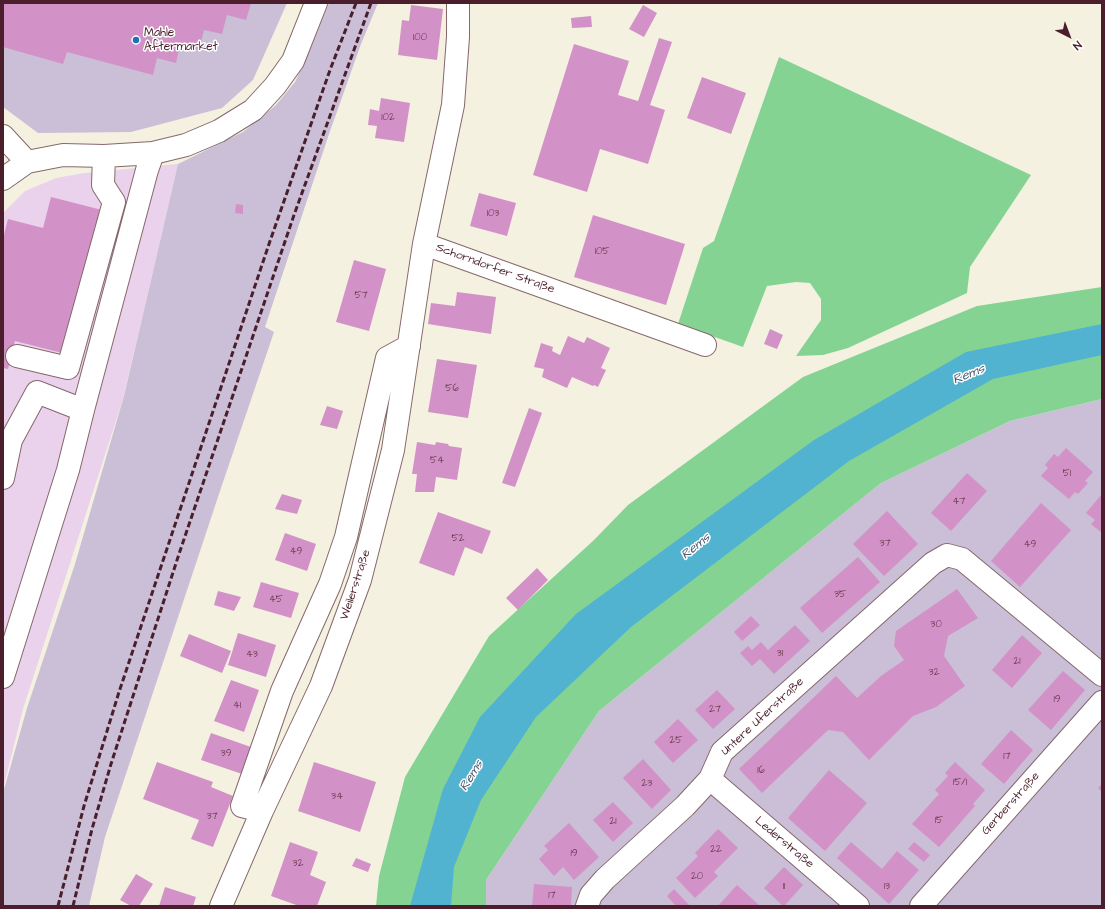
<!DOCTYPE html>
<html>
<head>
<meta charset="utf-8">
<style>
	body { margin:0 }
	#map { position:relative; width:1105px; height:909px; overflow:hidden; background:#f4f1e1; font-family:"Architects Daughter",sans-serif }
	canvas { display:block }
	.frame { position:absolute; inset:0; border:4px solid #4a1f2b; pointer-events:none }
	.north { position:absolute; left:1049px; top:16px; width:40px; height:40px; -webkit-text-stroke:3px #fff; paint-order:stroke; rotate:138deg; font-size:11px; font-weight:700; line-height:16px; text-align:center; color:#4a1f2b }
	.north::after { content:''; display:block; margin:auto; width:14px; height:18px; background:#4a1f2b; clip-path:polygon(50% 0,100% 100%,50% 72%,0 100%) }
</style>
</head>
<body>
<div id="map">
<canvas width="1105" height="909"></canvas>
<div class="frame"></div>
<div class="north">N</div>
</div>
<script>
const ctx = document.querySelector('canvas').getContext('2d');
ctx.lineJoin = 'round';
function fillPath(path, color) { ctx.fillStyle = color; ctx.fill(path, 'evenodd'); }
const shape = rows => new Path2D(rows.map(r => 'M' + r).join(''));
function strokePath(path, color, width, dash) { ctx.strokeStyle = color; ctx.lineWidth = width; ctx.lineCap = dash ? 'butt' : 'round'; ctx.setLineDash(dash || []); ctx.stroke(path); }
function label(font, color, halo, rows, align = 'center') {
  ctx.font = font + ' "Architects Daughter",sans-serif'; ctx.lineWidth = 3; ctx.setLineDash([]); ctx.textBaseline = 'middle'; ctx.strokeStyle = halo; ctx.fillStyle = color; for (const [text, x, y, turn = 0] of rows) {
    ctx.save(); ctx.translate(x, y); ctx.rotate((+turn || 0) * Math.PI / 180); ctx.textAlign = isNaN(turn) ? turn : align; if (halo) ctx.strokeText(text, 0, 0); ctx.fillText(text, 0, 0); ctx.restore();
  }
}
const built = shape([
	[178,164,123,399,23,709,3,789,3,213,25,191,56,178,85,173]
]);
const industrial = shape([
	[3,3,287,3,253,80,222,108,131,132,38,133,3,107],
	[329,3,378,3,361,44,329,134,265,327,274,332,221,488,105,837,89,906,3,906,3,793,27,708,75,564,124,396,178,164,243,132,276,105,295,82,311,48],
	[1102,399,1102,906,486,906,486,880,599,711,881,483,1010,421]
]);
const green = shape([
	[779,57,1031,175,970,267,967,293,848,348,823,355,796,356,821,320,821,299,810,283,796,282,767,286,743,347,678,324,703,248,714,241],
	[1102,287,1102,399,1010,421,881,483,599,711,486,880,486,906,376,906,379,876,405,777,489,636,594,540,628,505,803,377,977,306]
]);
const water = shape([
	[1102,324,1102,355,993,379,849,461,631,627,536,717,481,800,454,867,451,906,410,906,443,789,480,717,576,614,814,440,966,352]
]);
const building = shape([
	[3,3,251,3,246,20,227,15,222,34,204,30,199,50,180,45,176,63,157,58,153,75,67,52,63,64,3,47],
	[411,5,443,9,437,60,398,55,402,20,409,21],
	[643,5,657,13,644,37,629,29],
	[591,16,592,27,572,28,571,18],
	[659,38,672,42,650,105,665,110,648,164,600,149,587,192,533,175,574,44,629,61,618,95,638,101],
	[702,77,746,93,731,134,687,118],
	[381,98,410,103,404,142,375,138,377,126,368,125,370,109,379,111],
	[479,193,516,203,507,236,470,226],
	[51,197,102,210,66,354,15,341,8,369,3,368,3,239,8,219,43,228],
	[236,204,243,205,243,214,235,213],
	[593,215,685,244,666,305,574,277],
	[354,260,386,269,369,331,336,322],
	[457,292,496,297,491,334,428,324,431,303,455,306],
	[770,329,783,335,777,349,764,344],
	[568,336,584,343,587,337,610,348,601,368,606,370,598,387,594,385,593,386,572,377,567,388,542,377,544,369,534,367,541,343,553,347,552,351,560,355],
	[437,359,477,365,468,418,428,412],
	[327,406,343,411,337,429,320,425],
	[529,408,542,413,515,487,502,483],
	[417,442,435,445,436,442,448,444,449,446,462,448,457,480,436,477,434,492,415,492,417,474,412,474],
	[1066,448,1093,472,1085,481,1088,483,1078,494,1075,492,1069,499,1041,476,1048,468,1045,465,1054,454,1058,457],
	[967,473,987,491,951,531,931,513],
	[282,494,302,500,297,514,275,509],
	[1102,494,1102,533,1091,524,1095,520,1086,513],
	[1041,503,1071,530,1020,587,991,561],
	[887,511,918,544,884,576,853,544],
	[438,512,491,531,482,554,465,547,454,576,419,563],
	[285,533,316,544,307,571,275,560],
	[858,557,880,582,822,633,800,608],
	[537,568,548,580,518,610,506,598],
	[261,582,299,593,291,618,253,607],
	[957,589,978,618,948,636,944,656,965,686,936,707,913,716,869,760,843,732,828,730,762,793,739,769,836,676,857,698,881,676,904,660,894,646,896,631],
	[218,591,241,597,234,611,214,605],
	[751,616,760,625,742,641,734,632],
	[795,625,810,641,774,674,760,659,752,666,740,653,748,646,752,650,761,642,768,650],
	[238,633,276,645,266,677,228,665],
	[189,634,231,651,222,673,180,656],
	[1022,635,1042,653,1012,688,992,670],
	[1063,671,1085,690,1051,730,1028,710],
	[231,680,259,690,244,732,214,721],
	[717,690,735,709,713,729,695,710],
	[678,719,698,740,673,763,654,742],
	[1011,730,1033,750,1004,784,981,764],
	[211,733,251,747,242,774,201,760],
	[643,759,671,790,652,809,623,778],
	[157,762,213,782,211,787,233,796,213,847,191,839,199,820,143,799],
	[314,762,376,782,360,832,298,811],
	[955,762,985,790,973,804,975,806,939,847,912,824,939,794,935,790,948,776,945,773],
	[829,770,867,803,825,851,788,818],
	[1102,784,1102,792,1098,788],
	[613,802,633,823,613,842,593,820],
	[569,823,599,857,574,880,563,867,554,876,539,859,548,850,544,846],
	[718,829,738,848,714,872,718,876,695,898,676,878,698,856,695,853],
	[290,842,318,852,310,875,326,882,317,906,299,906,271,896],
	[851,842,882,869,897,851,919,870,889,904,837,858],
	[914,842,930,855,924,862,908,849],
	[356,858,371,864,368,872,352,866],
	[784,867,803,885,785,905,786,906,783,906,764,888],
	[136,874,153,884,139,906,131,906,120,900],
	[534,884,572,887,571,906,532,906],
	[737,885,760,906,718,906],
	[165,887,196,897,193,906,159,906],
	[674,889,690,906,676,906,667,896]
]);
const minor = shape([
	[3,136,27,162],
	[3,179,27,162,63,155,104,156,153,153,186,145,219,131,253,110,275,86,293,61,316,3],
	[424,244,705,345],
	[17,356,68,368,114,202,103,185,104,156],
	[83,410,147,170,153,153],
	[3,478,11,440,37,392,83,410,68,470,3,677],
	[710,779,858,906],
	[262,811,242,806,282,691,330,584,346,537,387,358,409,346],
	[221,906,262,811,321,686,360,580,393,450,424,244,453,105,458,37,458,3],
	[587,906,591,895,605,879,685,806,710,779,722,752,933,563,947,555,962,559,1102,675],
	[921,906,1102,702]
]);
const rail = shape([
	[58,906,84,806,119,692,270,241,330,70,356,3],
	[73,906,92,829,111,764,179,554,294,215,371,3]
]);
const markers = [
	[136,40,4,"#1f6fb2"]
];
const numberNames = [
	["100",420,38],
	["102",388,118],
	["103",493,214],
	["105",602,252],
	["57",361,296],
	["56",452,389],
	["54",437,461],
	["51",1067,474],
	["47",959,502],
	["52",458,539],
	["37",885,544],
	["49",1030,545],
	["49",296,552],
	["35",840,595],
	["45",276,600],
	["30",936,625],
	["31",780,654],
	["43",252,655],
	["21",1017,662],
	["32",934,673],
	["19",1057,700],
	["41",237,706],
	["27",715,710],
	["25",676,741],
	["39",226,754],
	["17",1007,757],
	["16",761,771],
	["15/1",960,783],
	["23",647,784],
	["34",337,797],
	["37",212,817],
	["15",939,821],
	["21",613,822],
	["22",716,850],
	["19",574,854],
	["32",298,864],
	["20",697,877],
	["11",784,887],
	["13",887,887],
	["17",552,896]
];
const poiNames = [
	["Mahle",144,33],
	["Aftermarket",144,47]
];
const streetNames = [
	["Schorndorfer Straße",495,269,20],
	["Weilerstraße",356,585,-72],
	["Untere Uferstraße",763,717,-43],
	["Gerberstraße",1011,804,-48],
	["Lederstraße",784,843,40]
];
const waterNames = [
	["Rems",969,375,-22],
	["Rems",696,547,-39],
	["Rems",472,776,-59]
];
fillPath(built, '#ead1ec');
fillPath(industrial, '#cabfd6');
fillPath(green, '#85d393');
fillPath(water, '#51b3d0');
fillPath(building, '#d292c7');
strokePath(minor, '#86686b', 24);
strokePath(minor, '#fff', 22);
strokePath(rail, '#4a1f2b', 3, [6, 3]);
for (const [x, y, r, color] of markers) { const dot = new Path2D(); dot.arc(x, y, r, 0, 2 * Math.PI); ctx.fillStyle = color; ctx.fill(dot); strokePath(dot, '#fff', 1.5); }
label('10px', '#6c3c52', null, numberNames);
label('12px', '#4a1f2b', '#fff', poiNames, 'left');
label('12px', '#4a1f2b', '#fff', streetNames);
label('italic 13px', '#4d5a6d', '#fff', waterNames);
</script>
</body>
</html>
